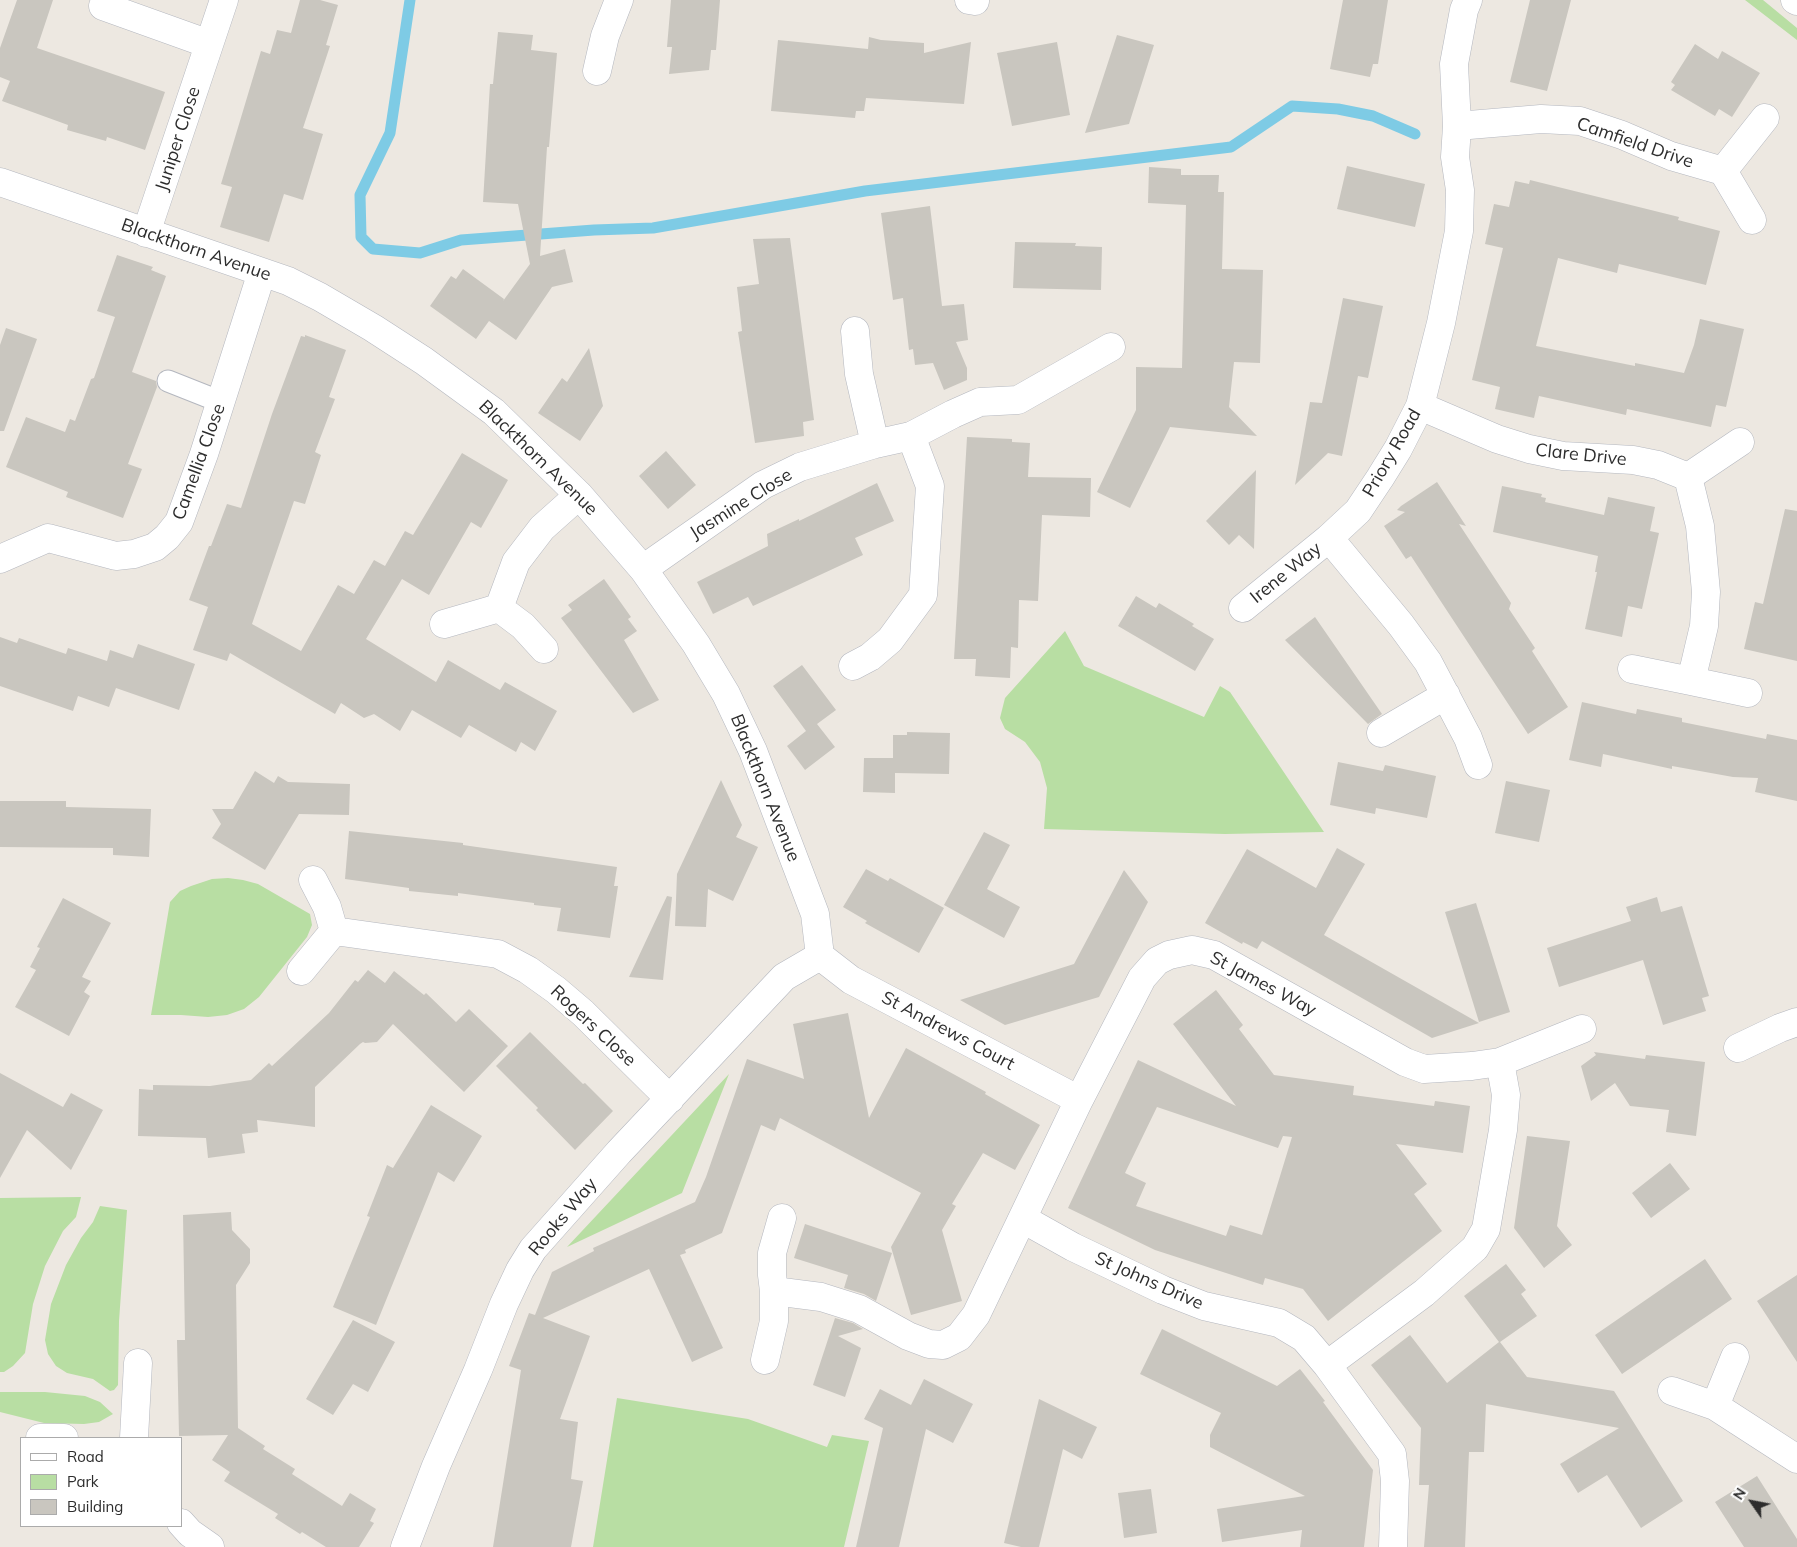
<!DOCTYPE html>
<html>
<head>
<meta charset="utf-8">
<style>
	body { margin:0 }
	#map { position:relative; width:1797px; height:1547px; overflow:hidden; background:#ede8e1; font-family:Mulish,sans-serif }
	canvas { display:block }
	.legend { position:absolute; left:20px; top:1437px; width:162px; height:90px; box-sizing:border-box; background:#fff; border:1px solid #ababab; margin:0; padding:6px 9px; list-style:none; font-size:15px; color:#2d2d2d }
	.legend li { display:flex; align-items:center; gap:10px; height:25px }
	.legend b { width:25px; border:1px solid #ababab }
	.north { position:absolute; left:1727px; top:1477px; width:50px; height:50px; -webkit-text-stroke:4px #fff; paint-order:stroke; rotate:303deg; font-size:14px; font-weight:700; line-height:20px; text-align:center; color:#2d2d2d }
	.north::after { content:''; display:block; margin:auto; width:18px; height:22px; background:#2d2d2d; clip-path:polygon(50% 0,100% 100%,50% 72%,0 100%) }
</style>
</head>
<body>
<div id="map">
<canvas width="1797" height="1547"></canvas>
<ul class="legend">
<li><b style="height:6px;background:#fff"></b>Road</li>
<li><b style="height:14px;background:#b8dea3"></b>Park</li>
<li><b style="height:14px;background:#c9c6bf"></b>Building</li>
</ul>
<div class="north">N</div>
</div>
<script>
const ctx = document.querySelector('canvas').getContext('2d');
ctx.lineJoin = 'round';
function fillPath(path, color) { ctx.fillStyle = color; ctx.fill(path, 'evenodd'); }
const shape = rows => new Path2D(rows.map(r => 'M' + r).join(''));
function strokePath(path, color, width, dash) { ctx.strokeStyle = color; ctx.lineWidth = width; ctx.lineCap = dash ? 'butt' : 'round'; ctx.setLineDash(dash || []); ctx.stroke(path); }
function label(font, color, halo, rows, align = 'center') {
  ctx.font = font + ' Mulish,sans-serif'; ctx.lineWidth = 5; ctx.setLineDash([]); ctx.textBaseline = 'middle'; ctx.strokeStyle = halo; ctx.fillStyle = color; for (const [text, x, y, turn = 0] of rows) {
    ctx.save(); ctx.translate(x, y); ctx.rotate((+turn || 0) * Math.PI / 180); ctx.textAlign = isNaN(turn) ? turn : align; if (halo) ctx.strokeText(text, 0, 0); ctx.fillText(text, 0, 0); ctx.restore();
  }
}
const green = shape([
	[1745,0,1763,0,1797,28,1797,40],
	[1065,631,1084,666,1204,717,1220,686,1230,692,1324,832,1225,834,1044,829,1047,788,1040,762,1025,742,1005,729,1000,718,1005,698],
	[228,878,243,880,258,884,310,914,312,925,307,937,259,997,244,1009,227,1015,208,1017,181,1015,151,1015,170,902,180,891,191,886,212,879],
	[729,1074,682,1193,567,1247],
	[81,1197,76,1217,63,1231,45,1266,33,1304,25,1353,13,1366,4,1372,0,1372,0,1198],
	[100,1206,127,1210,119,1321,118,1385,114,1390,110,1391,93,1379,67,1373,56,1366,48,1354,45,1340,51,1304,66,1265,81,1238,93,1222],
	[0,1392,45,1392,85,1396,100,1402,113,1414,99,1422,84,1424,44,1423,0,1412],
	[617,1398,748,1419,827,1447,832,1435,869,1441,844,1547,593,1547]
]);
const stream = shape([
	[410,0,390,133,360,195,361,237,373,249,420,253,461,240,594,230,653,228,865,191,1231,147,1292,106,1338,109,1373,116,1415,134]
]);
const building = shape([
	[17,0,53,0,37,48,165,92,145,150,107,137,106,141,67,130,68,125,2,101,10,81,0,77,0,48],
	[300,0,320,0,338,5,326,45,330,46,303,128,323,134,303,200,284,194,269,242,220,227,232,187,221,184,261,51,270,54,277,30,291,33],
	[671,0,720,0,716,50,711,50,709,70,669,74,672,47,667,47],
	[1343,0,1388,0,1378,64,1373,64,1370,77,1330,69],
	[1530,0,1571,0,1547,91,1510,82],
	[498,32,533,35,531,50,557,53,549,147,547,147,540,256,565,249,573,282,552,287,516,340,489,321,476,339,430,306,451,276,456,279,463,269,504,299,503,301,530,264,518,204,483,202,490,84,493,84],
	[1117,35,1154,45,1129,124,1085,133],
	[869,37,881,40,924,43,924,53,971,42,964,104,866,98,864,111,856,111,855,118,771,111,778,40,868,49],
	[1057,42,1070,115,1012,126,997,53],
	[1695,44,1718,59,1722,51,1760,73,1732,117,1719,109,1715,116,1671,90,1675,85,1671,82],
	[1347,166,1425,184,1415,227,1337,209],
	[1149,167,1181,169,1181,175,1219,175,1218,192,1224,192,1222,269,1263,270,1260,363,1234,362,1229,407,1257,436,1170,427,1130,508,1097,492,1136,410,1136,367,1182,368,1186,205,1148,203],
	[1530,180,1679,217,1678,220,1720,231,1706,285,1619,264,1617,273,1558,258,1536,346,1635,366,1635,363,1684,373,1694,345,1700,319,1744,329,1726,407,1716,405,1711,427,1627,409,1626,415,1539,396,1534,418,1495,409,1500,387,1472,380,1503,248,1485,244,1494,204,1509,207,1515,181,1529,184],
	[930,206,942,306,964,304,968,340,956,342,967,368,967,380,944,390,933,363,915,365,913,349,909,350,903,298,893,300,881,213],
	[790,238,814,420,803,422,804,436,755,443,738,332,742,331,737,287,759,284,753,239],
	[1015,242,1076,243,1075,246,1102,247,1101,290,1013,288],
	[117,255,153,267,151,270,166,276,132,372,156,381,157,387,128,464,142,469,123,518,66,497,68,492,6,467,26,417,65,432,70,419,75,421,91,379,94,378,115,317,97,311],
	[1343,298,1383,306,1368,378,1358,376,1342,456,1328,453,1295,485,1310,402,1322,403],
	[6,328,37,339,4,431,0,431,0,345],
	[305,335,346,350,329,397,335,399,315,452,321,455,305,504,294,501,252,624,301,651,338,585,354,594,374,560,385,566,405,531,413,535,462,453,508,480,481,528,471,522,429,595,402,579,366,639,436,682,448,660,500,690,505,682,557,711,535,751,521,742,516,752,469,725,461,738,412,710,400,731,374,714,364,718,341,703,335,714,230,653,227,661,193,650,208,607,189,600,209,546,211,546,227,504,241,508,272,414,301,336,305,337],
	[589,348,603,406,580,441,538,413,562,378,567,382],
	[967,437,1012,439,1012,442,1030,443,1028,477,1091,478,1090,517,1042,515,1038,601,1019,600,1018,648,1011,647,1010,678,975,676,976,659,954,659],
	[666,451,696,485,668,509,639,476],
	[1256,470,1254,549,1239,535,1229,545,1206,521],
	[1437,482,1466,526,1459,524,1511,603,1509,609,1535,648,1532,651,1568,707,1528,734,1411,556,1406,559,1384,526,1405,512,1397,510,1401,506],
	[877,483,894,521,855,538,863,555,753,606,748,597,713,614,697,582,768,546,767,534,799,519,799,521],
	[1502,486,1542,494,1541,497,1546,498,1545,502,1604,515,1608,497,1655,507,1650,531,1659,533,1642,609,1628,606,1622,637,1585,629,1597,572,1595,572,1598,556,1493,532],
	[1785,509,1797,511,1797,661,1744,649,1755,602,1763,604],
	[604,579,631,617,628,619,637,631,624,640,659,700,633,713,561,618,572,610,568,605],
	[1136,596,1156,608,1159,603,1194,624,1192,626,1214,639,1195,671,1118,626],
	[1315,617,1382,714,1368,724,1285,640],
	[0,637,17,643,19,638,66,654,68,648,107,661,110,650,133,658,138,644,195,664,179,710,116,688,109,707,78,696,73,711,0,686],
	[802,665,836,710,817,724,835,747,805,770,787,746,806,731,773,686],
	[1582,702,1636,714,1637,709,1682,718,1682,722,1766,739,1767,734,1797,740,1797,801,1755,792,1758,778,1733,777,1672,766,1672,769,1603,754,1601,767,1569,760],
	[907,732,950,733,949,774,895,773,895,793,863,792,864,758,893,758,893,735,907,735],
	[1338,762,1383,771,1385,765,1436,776,1427,818,1376,808,1375,814,1330,805],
	[255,771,274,783,278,776,288,782,350,784,349,815,299,814,265,870,212,838,221,824,212,809,233,809],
	[721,780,742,825,736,837,758,847,733,901,708,889,706,927,675,926,677,874],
	[1506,781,1550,790,1539,842,1495,833],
	[0,801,66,801,66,807,151,809,149,857,113,855,113,848,0,847],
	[349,831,463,843,463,845,617,867,614,886,618,886,610,938,557,931,561,908,534,905,534,903,458,893,458,896,409,891,409,888,345,879],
	[984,832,1010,845,987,889,1020,907,1004,938,944,905],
	[1337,848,1365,864,1324,935,1479,1023,1432,1038,1262,941,1257,949,1243,942,1242,944,1205,923,1247,849,1316,888],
	[866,869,888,881,890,878,944,908,919,953,865,923,867,921,843,907],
	[1124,870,1148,902,1099,997,1005,1025,960,1000,1074,964],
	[667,896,672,897,663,980,629,977],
	[1657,897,1661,912,1682,906,1709,996,1702,998,1706,1011,1663,1025,1643,960,1559,987,1547,948,1631,921,1626,907],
	[63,898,111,923,82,977,91,981,84,992,90,996,69,1036,15,1007,36,970,30,967,40,948,37,947],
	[1476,903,1510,1012,1479,1022,1445,912],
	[368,970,385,983,394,971,424,995,426,993,456,1022,469,1009,508,1046,464,1092,393,1024,377,1042,365,1043,363,1042,360,1044,315,1087,315,1127,257,1120,258,1132,242,1134,245,1153,208,1158,206,1138,138,1136,139,1089,153,1090,153,1085,210,1086,251,1080,269,1063,272,1066,329,1013,355,980,358,982],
	[1216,990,1243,1025,1239,1029,1274,1075,1354,1086,1353,1095,1434,1106,1435,1101,1470,1106,1463,1153,1396,1144,1427,1184,1414,1194,1442,1231,1328,1321,1303,1289,1265,1278,1263,1285,1155,1250,1068,1208,1138,1060,1236,1106,1173,1024],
	[1157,1107,1278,1148,1283,1136,1292,1137,1262,1235,1230,1225,1226,1236,1136,1206,1146,1183,1125,1173],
	[848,1013,869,1118,906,1048,986,1092,985,1094,1040,1125,1015,1170,983,1153,952,1204,956,1206,942,1230,962,1301,911,1315,891,1247,921,1193,780,1118,775,1131,761,1125,722,1233,685,1250,686,1253,680,1255,723,1348,692,1362,649,1269,543,1318,590,1336,560,1419,578,1422,571,1479,583,1481,571,1547,493,1547,521,1370,509,1366,529,1313,535,1315,552,1272,594,1251,593,1248,695,1202,706,1177,747,1059,804,1079,793,1024],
	[530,1032,583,1084,585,1083,613,1111,575,1150,536,1110,538,1108,496,1066],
	[1594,1052,1645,1059,1646,1055,1705,1062,1696,1136,1666,1132,1669,1110,1630,1106,1615,1083,1591,1101,1581,1066,1596,1055],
	[0,1073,63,1107,71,1093,103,1110,71,1170,27,1130,0,1178],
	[431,1105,482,1136,454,1182,438,1172,376,1325,333,1307,370,1217,367,1216,387,1165,393,1168],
	[1527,1136,1570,1141,1557,1226,1572,1245,1544,1268,1514,1228],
	[1670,1163,1690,1189,1651,1218,1632,1193],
	[231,1212,232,1230,250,1249,250,1263,236,1285,238,1428,265,1446,263,1449,295,1469,292,1474,342,1506,350,1493,376,1509,370,1521,374,1523,359,1547,326,1547,302,1532,300,1534,275,1518,278,1514,224,1481,230,1472,212,1460,228,1435,179,1436,177,1340,185,1340,183,1215],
	[805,1224,892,1253,876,1301,864,1294,844,1288,848,1275,794,1258],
	[1705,1259,1732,1299,1622,1374,1595,1335],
	[1506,1264,1526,1290,1521,1294,1537,1316,1500,1342,1527,1377,1614,1391,1683,1501,1641,1528,1607,1475,1578,1493,1560,1464,1619,1428,1486,1404,1484,1452,1469,1452,1465,1547,1424,1547,1429,1485,1419,1485,1421,1428,1371,1365,1410,1335,1447,1383,1499,1342,1464,1296],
	[1797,1275,1797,1362,1757,1301],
	[835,1318,853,1323,863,1329,838,1336,861,1348,845,1397,813,1385],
	[353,1320,395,1342,368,1392,353,1384,333,1415,306,1399],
	[1162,1329,1277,1386,1300,1369,1325,1401,1323,1402,1373,1470,1364,1547,1300,1547,1302,1530,1222,1542,1217,1509,1305,1496,1210,1447,1210,1435,1221,1413,1140,1374],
	[924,1379,973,1404,953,1443,926,1429,899,1547,856,1547,883,1428,864,1419,880,1389,911,1405],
	[1039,1399,1097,1427,1082,1459,1063,1449,1039,1547,1021,1547,1004,1543],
	[1757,1476,1797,1539,1797,1547,1744,1547,1715,1502],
	[1151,1489,1157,1533,1124,1538,1118,1493]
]);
const lane = shape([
	[168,381,221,402]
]);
const street = shape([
	[969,0,975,1],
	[1468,0,1464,10,1454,64,1457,126,1455,157,1460,190,1459,231,1441,323,1420,406,1398,449,1380,478,1358,511,1329,538,1401,625,1428,662,1468,738,1478,765],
	[103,6,209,44],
	[597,71,605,36,619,0],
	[1457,126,1541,119,1580,121,1622,135,1671,156,1723,171,1752,220],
	[1723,171,1765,118],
	[0,182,288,281,320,297,373,328,424,361,494,412,579,495,643,569,696,644,726,694,753,751,815,914,820,956],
	[146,233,224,0],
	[855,331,859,374,875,444],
	[1420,406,1497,439,1529,449,1563,456,1633,460,1658,465,1688,477,1700,526,1706,592,1704,626,1691,681,1748,693],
	[1688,477,1740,442],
	[0,559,48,538,116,556,134,554,155,547,167,537,179,522,204,454,262,272],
	[643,569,763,485,800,467,875,444,911,436,953,414,980,402,1018,400,1111,347],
	[499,608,516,562,542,528,579,495],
	[1243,608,1329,538],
	[444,624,499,608,523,626,544,649],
	[853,666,870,657,890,640,923,595,930,486,911,436],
	[1632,669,1691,681],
	[1381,733,1446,695],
	[334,931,498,954,528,970,556,990,583,1013,670,1099],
	[820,956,851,980,1079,1100],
	[301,971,334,931,327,907,313,880],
	[1738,1048,1780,1028,1797,1022],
	[782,1218,772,1253,772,1275,774,1291,821,1297,859,1309,908,1336,929,1344,943,1345,959,1337,976,1315,1079,1100,1142,978,1157,961,1169,955,1192,950,1214,955,1405,1062,1424,1069,1472,1066,1500,1062,1582,1029],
	[1023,1219,1073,1247,1163,1290,1204,1306,1279,1323,1304,1338,1327,1365,1392,1454,1395,1481,1393,1547],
	[1735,1357,1715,1406,1797,1459],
	[765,1360,774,1321,774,1291],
	[1327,1365,1424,1293,1475,1248,1486,1229,1503,1130,1506,1095,1500,1062],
	[1672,1391,1715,1406],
	[40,1438,64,1438],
	[134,1438,138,1363],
	[181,1523,190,1533,210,1547],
	[405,1547,436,1466,478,1370,504,1304,520,1270,533,1249,619,1152,784,977,820,956]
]);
const secondary = shape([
	[1795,0,1797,1]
]);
const streetNames = [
	["Juniper Close",178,139,-72],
	["Camfield Drive",1635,143,19],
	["Blackthorn Avenue",196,250,19],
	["Priory Road",1392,453,-60],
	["Clare Drive",1581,455,6],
	["Blackthorn Avenue",538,458,44],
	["Camellia Close",199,462,-70],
	["Jasmine Close",741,504,-32],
	["Irene Way",1286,573,-39],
	["Blackthorn Avenue",765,788,68],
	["St James Way",1263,984,28],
	["Rogers Close",593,1026,43],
	["St Andrews Court",948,1031,28],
	["Rooks Way",563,1217,-50],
	["St Johns Drive",1149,1281,24]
];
fillPath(green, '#b8dea3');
strokePath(stream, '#7ecbe5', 11);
fillPath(building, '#c9c6bf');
strokePath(lane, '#b4b7bf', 23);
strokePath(street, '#b4b7bf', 29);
strokePath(secondary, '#b4b7bf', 29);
strokePath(lane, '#fff', 21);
strokePath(street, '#fff', 28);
strokePath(secondary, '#fff', 28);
label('18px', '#2d2d2d', '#fff', streetNames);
</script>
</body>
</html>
